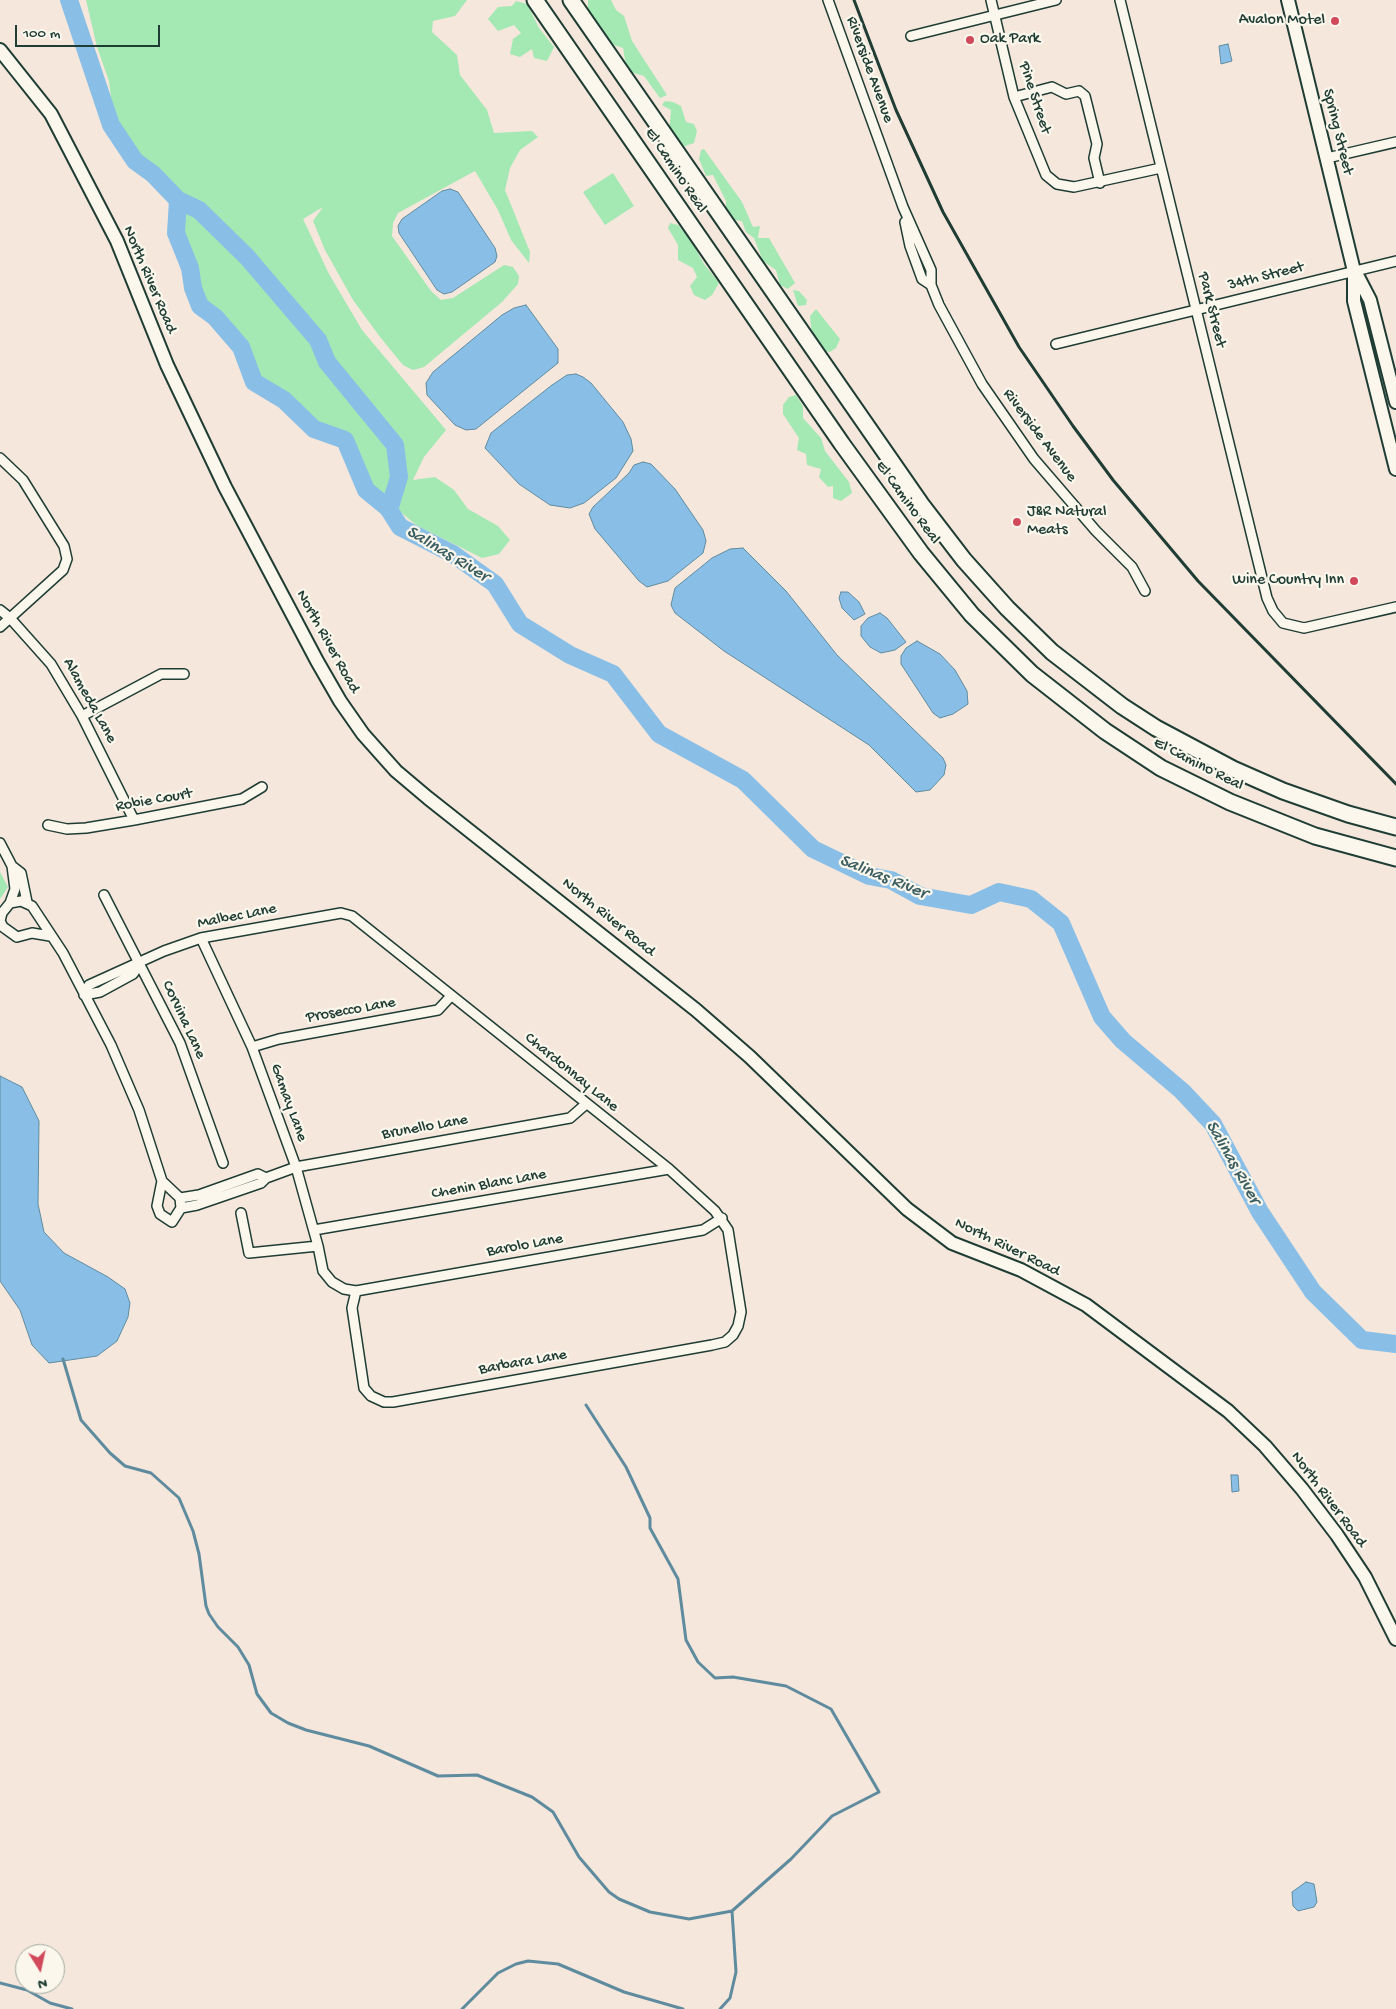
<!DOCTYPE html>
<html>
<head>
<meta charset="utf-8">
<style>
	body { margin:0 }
	#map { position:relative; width:1396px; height:2009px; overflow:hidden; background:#f5e7dc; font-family:"Gochi Hand",sans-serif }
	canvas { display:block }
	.north { position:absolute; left:15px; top:1944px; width:50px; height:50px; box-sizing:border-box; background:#fbf7ec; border:1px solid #a3ada2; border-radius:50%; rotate:170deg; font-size:14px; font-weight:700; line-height:20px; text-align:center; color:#1f3d34 }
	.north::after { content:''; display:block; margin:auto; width:18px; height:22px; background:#d1495b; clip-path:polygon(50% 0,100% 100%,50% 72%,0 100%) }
	.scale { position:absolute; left:15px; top:25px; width:145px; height:22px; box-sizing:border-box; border:2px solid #1f3d34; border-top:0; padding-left:6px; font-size:15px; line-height:18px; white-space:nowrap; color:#1f3d34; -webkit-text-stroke:4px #fbf7ec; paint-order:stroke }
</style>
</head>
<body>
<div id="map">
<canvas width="1396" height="2009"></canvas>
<div class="north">N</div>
<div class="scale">100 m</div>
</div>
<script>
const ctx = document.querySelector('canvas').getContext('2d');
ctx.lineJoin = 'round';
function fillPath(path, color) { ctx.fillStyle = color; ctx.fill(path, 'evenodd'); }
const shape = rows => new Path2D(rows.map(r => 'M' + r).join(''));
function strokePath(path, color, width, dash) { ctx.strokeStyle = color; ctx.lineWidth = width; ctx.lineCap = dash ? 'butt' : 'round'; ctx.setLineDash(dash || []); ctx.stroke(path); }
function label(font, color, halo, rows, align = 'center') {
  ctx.font = font + ' "Gochi Hand",sans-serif'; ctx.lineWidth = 4.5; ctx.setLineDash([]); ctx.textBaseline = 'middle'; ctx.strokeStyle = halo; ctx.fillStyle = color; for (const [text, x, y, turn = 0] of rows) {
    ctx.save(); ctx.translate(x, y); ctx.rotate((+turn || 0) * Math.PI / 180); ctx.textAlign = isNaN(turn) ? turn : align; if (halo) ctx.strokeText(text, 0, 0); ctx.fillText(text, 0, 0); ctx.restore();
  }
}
const green = shape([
	[86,0,467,0,455,16,433,21,432,32,457,55,460,75,487,110,494,133,532,131,538,137,520,150,510,168,505,190,530,252,529,263,511,240,498,210,475,171,398,213,393,223,392,236,431,291,441,300,453,298,504,265,513,267,519,276,518,284,502,302,424,367,413,370,403,365,380,337,353,300,325,250,313,221,323,207,303,219,329,274,362,330,446,430,424,457,413,480,435,477,454,490,468,509,498,526,510,540,499,554,482,558,416,525,370,486,346,436,318,424,284,393,257,376,239,338,219,314,206,305,198,290,194,263,185,244,181,222,183,201,169,183,137,155,114,121,109,81,97,47],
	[588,0,611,0,616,10,624,16,632,41,667,95,660,98,644,76,627,71,623,48,605,42,588,15],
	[516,1,527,4,539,28,554,47,547,61,534,58,532,49,520,57,510,54,513,39,521,33,514,25,498,31,488,19,498,7,512,6],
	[665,101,673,102,681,106,686,122,694,124,697,131,694,143,682,147,669,133,671,110,662,105],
	[704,149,742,202,753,227,760,226,758,238,769,238,795,283,788,289,780,285,776,270,763,261,754,238,746,232,742,221,734,220,726,208,726,201,713,175,706,176,699,159,701,150],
	[613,173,634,206,605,225,583,192],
	[670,223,678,225,691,241,704,264,719,283,712,295,705,300,694,295,690,286,697,277,693,268,678,260,678,245,668,228],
	[793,290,799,291,807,300,806,305,798,306],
	[816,309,840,339,836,348,830,352,816,349,812,335,810,316],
	[796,395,803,406,803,418,821,438,825,451,849,482,852,493,841,501,833,498,833,486,828,487,819,477,821,469,807,465,806,454,797,450,799,438,783,414,783,405,789,397],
	[0,872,8,887,0,899]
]);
const water = shape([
	[1228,44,1232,61,1221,64,1219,46,1228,44],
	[450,189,458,192,495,248,497,256,495,262,452,292,444,294,437,290,399,233,398,226,402,219,442,191,450,189],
	[526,305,558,349,558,363,476,429,466,430,455,425,427,395,426,383,433,372,502,315,514,308,526,305],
	[576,374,583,377,591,383,623,422,631,439,633,451,616,478,584,503,570,508,550,505,519,484,485,448,491,433,552,385,567,375,576,374],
	[643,462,651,464,675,489,703,530,706,541,703,553,668,581,647,587,639,581,595,529,589,514,593,507,629,473,634,465,643,462],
	[743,548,786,591,837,655,943,758,946,765,944,775,930,790,916,792,869,745,724,651,675,613,671,605,675,588,712,558,730,549,743,548],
	[841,592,848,592,859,602,865,614,854,620,842,608,839,598,841,592],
	[880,613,887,618,906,642,895,650,881,653,870,647,861,636,861,626,868,618,880,613],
	[917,641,940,654,955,670,967,691,968,704,953,714,940,718,933,713,901,664,901,656,906,648,917,641],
	[0,1076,22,1087,39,1121,38,1204,44,1232,64,1253,108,1277,125,1289,130,1303,128,1317,117,1341,97,1356,49,1363,32,1345,20,1310,0,1281,0,1076],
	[1231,1475,1238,1475,1239,1491,1232,1492,1231,1475],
	[1306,1882,1314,1884,1317,1902,1314,1907,1298,1911,1293,1906,1292,1892,1306,1882]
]);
const stream = shape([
	[63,1359,81,1420,110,1453,125,1466,151,1473,179,1498,193,1531,199,1554,206,1606,209,1614,218,1627,238,1647,249,1665,257,1694,271,1713,288,1723,306,1730,369,1746,438,1776,477,1775,532,1797,553,1812,579,1857,609,1892,619,1899,650,1912,689,1919,732,1911,791,1859,832,1816,879,1792,831,1709,786,1686,733,1677,715,1678,698,1662,686,1640,678,1579,650,1528,650,1518,626,1467,586,1405],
	[0,1983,27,1990,50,2003,72,2009],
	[462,2009,498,1973,516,1964,528,1961,558,1964,624,1992,683,2009],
	[720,2009,730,1998,736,1972,732,1911]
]);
const river = shape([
	[69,0,111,125,135,161,153,174,178,200,176,233,190,268,193,288,200,306,215,317,241,347,254,382,284,400,314,429,345,440,366,490,388,508,400,527,453,554,495,584,520,624,570,655,613,674,659,734,743,780,813,849,869,876,891,880,920,896,971,905,999,892,1031,899,1061,923,1102,1017,1123,1041,1182,1091,1213,1124,1260,1212,1313,1292,1362,1340,1396,1344],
	[178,200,199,210,247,257,318,340,327,362,395,445,399,477,389,510]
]);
const minor = shape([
	[828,0,903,207,931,270,931,285,939,305,982,384,1034,459,1096,531,1132,567,1145,591],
	[991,0,1014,97,1046,175,1057,184,1074,187,1161,168],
	[1120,0,1267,598,1273,611,1283,623,1304,628,1396,607],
	[911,36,1056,0],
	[1014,97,1052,87,1066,94,1079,91,1085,96,1097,144,1094,158,1100,183],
	[1327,158,1396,142],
	[905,222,910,246,922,279,931,285],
	[1056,344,1396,261],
	[0,458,23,480,64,546,67,559,63,570,0,627],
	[0,610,10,618,51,664,82,716,134,820],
	[82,716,161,674,184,674],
	[48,825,67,829,86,828,134,820,242,799,262,787],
	[0,843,12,866,21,873,27,902],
	[12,866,15,889,10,903,2,913,0,921,3,927,17,937,32,933,50,936],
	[104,895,180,1043,223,1163],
	[10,903,21,901,32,906,63,953,111,1045,139,1110,162,1181,180,1198,181,1208,172,1222,160,1214,157,1206,162,1181],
	[201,938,252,1047,296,1167,318,1246,323,1271,332,1282,344,1289,356,1291,703,1230,722,1218],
	[84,995,89,985,164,951,201,938,341,913,352,916,669,1169,715,1211,728,1230,741,1312,738,1326,733,1335,725,1342,712,1345,393,1402,384,1402,371,1396,364,1388,352,1308,356,1291],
	[84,995,100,992,133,974,140,964],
	[252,1047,279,1039,438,1010,451,996],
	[180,1198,199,1195,258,1174,266,1178],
	[181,1208,197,1205,261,1183,266,1178,296,1167,570,1118,586,1104],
	[241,1213,249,1253,318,1246],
	[314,1230,669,1169]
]);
const secondary = shape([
	[1288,0,1354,271,1354,301,1396,469],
	[0,50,51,114,64,139,117,241,167,365,225,487,317,661,340,701,363,734,396,771,428,798,696,1010,750,1057,907,1209,952,1243,1021,1270,1086,1305,1228,1411,1265,1446,1302,1489,1337,1535,1365,1577,1396,1639],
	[1356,273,1370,300,1396,402]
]);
const motorway = shape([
	[535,0,842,444,921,553,972,615,1032,674,1105,731,1161,768,1230,802,1315,836,1396,858],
	[571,0,921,504,964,560,1007,608,1052,652,1122,706,1156,728,1233,769,1283,791,1348,814,1396,827]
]);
const rail = shape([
	[854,0,896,110,943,212,1019,347,1073,426,1113,480,1198,581,1396,784]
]);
const markers = [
	[1335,21,5,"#d1495b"],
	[970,40,5,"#d1495b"],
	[1017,522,5,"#d1495b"],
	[1354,581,5,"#d1495b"]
];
const poiNames = [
	["Avalon Motel",1325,21],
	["Oak Park",980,40,"left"],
	["J&R Natural",1027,513,"left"],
	["Meats",1027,531,"left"],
	["Wine Country Inn",1344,581]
];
const streetNames = [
	["Riverside Avenue",869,70,70],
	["Pine Street",1034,98,72],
	["Spring Street",1337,132,76],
	["El Camino Real",675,171,56],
	["34th Street",1266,277,-14],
	["North River Road",149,280,67],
	["Park Street",1211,310,76],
	["Riverside Avenue",1039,436,53],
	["El Camino Real",907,503,54],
	["North River Road",327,642,61],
	["Alameda Lane",89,701,61],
	["El Camino Real",1198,765,27],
	["Robie Court",154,801,-10],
	["Malbec Lane",237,917,-11],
	["North River Road",608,918,39],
	["Prosecco Lane",351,1011,-10],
	["Corvina Lane",183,1020,65],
	["Chardonnay Lane",571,1073,39],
	["Gamay Lane",288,1103,70],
	["Brunello Lane",425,1128,-10],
	["Chenin Blanc Lane",489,1185,-10],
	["Barolo Lane",525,1246,-10],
	["North River Road",1007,1248,26],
	["Barbara Lane",523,1363,-10],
	["North River Road",1328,1500,53]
];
const waterNames = [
	["Salinas River",447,555,31],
	["Salinas River",883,878,22],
	["Salinas River",1232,1163,60]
];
fillPath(green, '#a4e8b3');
fillPath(water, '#89bfe7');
strokePath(water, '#5f8b9f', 1);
strokePath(stream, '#5f8b9f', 3);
strokePath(river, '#89bfe7', 18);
strokePath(minor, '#1f3d34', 12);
strokePath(secondary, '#1f3d34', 16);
strokePath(motorway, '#1f3d34', 19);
strokePath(minor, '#fbf7ec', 9);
strokePath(secondary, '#fbf7ec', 12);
strokePath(motorway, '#fbf7ec', 15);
strokePath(rail, '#1f3d34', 3);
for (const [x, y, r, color] of markers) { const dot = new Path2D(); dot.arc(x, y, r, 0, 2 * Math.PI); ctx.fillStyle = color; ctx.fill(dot); strokePath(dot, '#fbf7ec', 2); }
label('16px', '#1f3d34', '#fbf7ec', poiNames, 'right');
label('16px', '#1f3d34', '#fbf7ec', streetNames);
label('italic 18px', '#3a5e61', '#fbf7ec', waterNames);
</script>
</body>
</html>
